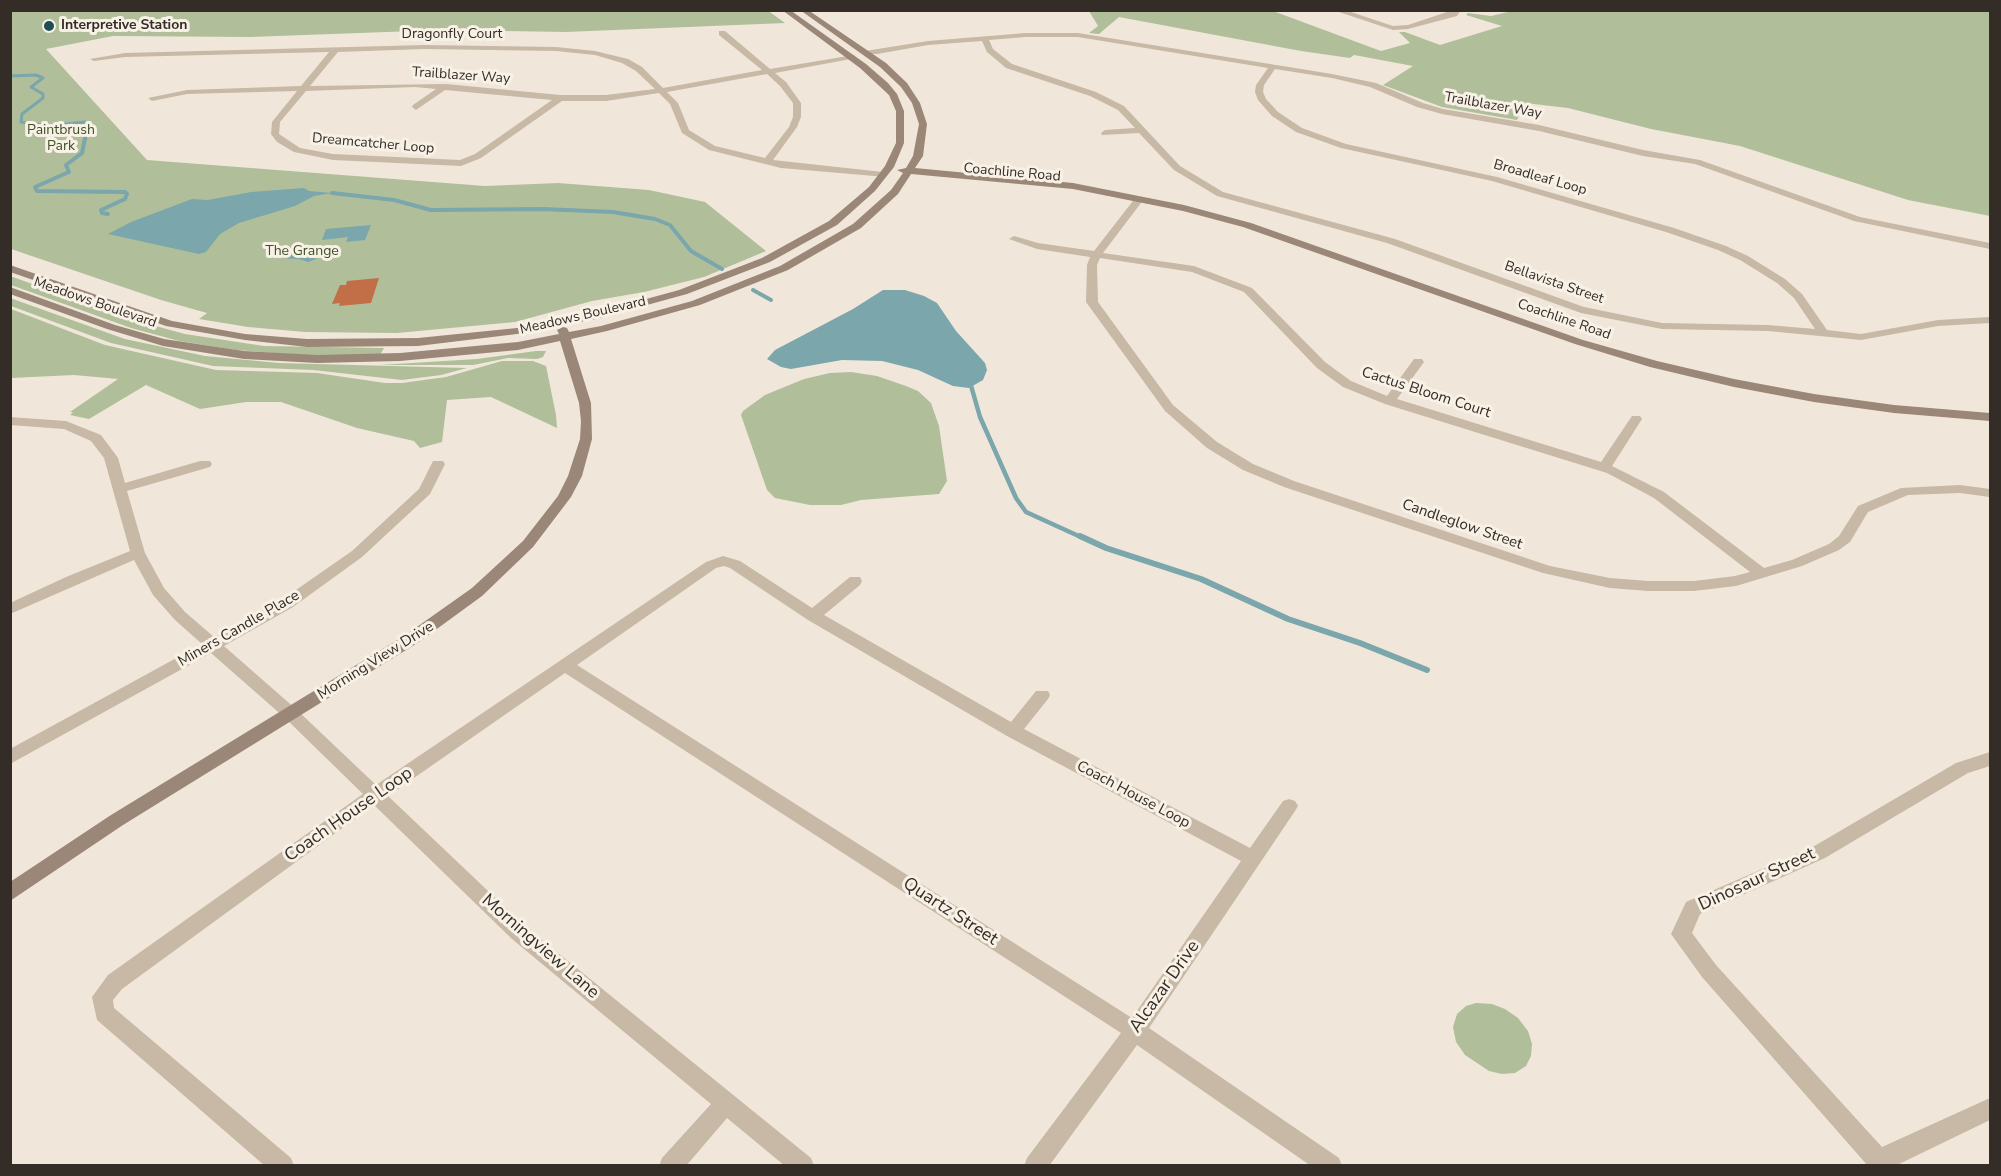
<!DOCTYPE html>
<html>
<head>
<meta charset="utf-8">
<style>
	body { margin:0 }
	#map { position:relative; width:2001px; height:1176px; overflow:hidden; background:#f0e7da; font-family:"Nunito Sans",sans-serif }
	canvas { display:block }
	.frame { position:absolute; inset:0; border:12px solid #342c27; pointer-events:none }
</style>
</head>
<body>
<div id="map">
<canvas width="2001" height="1176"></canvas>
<div class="frame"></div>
</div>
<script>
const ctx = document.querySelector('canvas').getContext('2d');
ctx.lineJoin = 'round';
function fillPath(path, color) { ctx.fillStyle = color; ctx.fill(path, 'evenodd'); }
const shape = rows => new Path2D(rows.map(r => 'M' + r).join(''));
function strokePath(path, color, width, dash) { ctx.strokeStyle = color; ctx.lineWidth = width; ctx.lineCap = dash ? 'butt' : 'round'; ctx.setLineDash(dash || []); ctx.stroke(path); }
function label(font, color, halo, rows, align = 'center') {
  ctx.font = font + ' "Nunito Sans",sans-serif'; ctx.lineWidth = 6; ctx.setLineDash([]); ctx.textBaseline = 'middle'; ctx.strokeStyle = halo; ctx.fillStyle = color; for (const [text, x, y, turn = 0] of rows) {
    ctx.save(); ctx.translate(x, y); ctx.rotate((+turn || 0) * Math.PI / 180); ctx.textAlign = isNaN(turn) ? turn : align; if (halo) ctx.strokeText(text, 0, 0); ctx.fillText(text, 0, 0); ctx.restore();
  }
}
const green = shape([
	[767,10,785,23,566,32,442,30,250,37,113,36,46,49,147,160,485,186,558,183,649,190,705,202,766,251,704,277,644,292,592,301,515,322,397,333,305,332,248,327,199,319,207,313,161,300,11,249,11,11],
	[1512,11,1990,11,1990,216,1908,200,1740,146,1651,129,1568,108,1525,103,1517,120,1442,107,1383,85,1413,66,1354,55,1350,58,1301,51,1119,17,1099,34,1089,33,1098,26,1089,11,1273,11,1381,51,1410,43,1399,32,1405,32,1440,45,1502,26,1466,15,1468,13,1491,16],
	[10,276,130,319,185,334,264,346,384,348,380,355,301,355,236,350,179,341,131,328,11,285],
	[10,298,125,339,205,356,279,363,467,368,441,375,402,380,313,370,213,366,111,343,11,306],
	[11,309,105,345,216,370,317,373,385,383,402,383,446,377,502,361,533,361,546,366,556,415,557,428,491,397,447,400,442,442,420,448,414,441,357,428,281,402,246,402,200,409,146,385,89,419,70,415,73,412,70,412,118,379,74,375,11,378],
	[536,351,546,351,543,357,537,359,508,358,473,365,379,365,477,359],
	[851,372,877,376,906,386,918,391,931,403,939,426,947,481,939,494,861,500,841,505,810,505,775,498,767,490,741,415,743,411,765,395,804,379,830,373],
	[1476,1003,1492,1004,1505,1009,1518,1018,1528,1031,1532,1044,1531,1056,1526,1066,1515,1073,1502,1074,1489,1071,1465,1055,1456,1042,1453,1027,1457,1014,1466,1006]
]);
const water = shape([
	[304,188,309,191,332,193,314,196,295,206,239,223,220,234,206,252,199,254,108,234,131,222,192,199,208,200,251,192],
	[371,225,365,240,346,242,348,237,322,240,326,229],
	[303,248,313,249,322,253,323,256,308,262,299,259,281,258,287,253],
	[883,290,905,290,924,296,937,303,956,331,985,363,987,370,983,380,969,388,953,386,918,370,882,361,842,360,791,369,781,367,767,359,775,350,853,309]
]);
const streamFar3 = shape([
	[10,76,36,75,43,78,31,87,43,94,43,98,22,114,21,122,48,126,85,122,89,125,84,136,86,139]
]);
const streamFar2 = shape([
	[85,138,82,153,66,165,69,172,35,187,37,191,125,192,127,194,125,199,101,210,102,213,108,214],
	[332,193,394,200,431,210,543,209,613,212,655,219,670,225,691,251,722,269],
	[753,290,771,300]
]);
const streamFar1 = shape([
	[970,382,980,417,1016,498,1026,512,1083,538]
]);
const stream = shape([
	[1080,536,1106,548,1201,579,1288,619,1360,643,1427,670]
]);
const building = shape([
	[379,278,371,303,339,306,340,303,332,304,340,285,346,285,347,281]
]);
const street = shape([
	[1333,10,1345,10,1393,26,1408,25,1453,10,1461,10,1457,16,1408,29,1393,30,1333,10],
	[719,31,725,31,770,69,854,55,855,57,851,59,775,73,786,82,801,103,801,117,797,127,773,160,883,172,886,173,886,177,781,168,709,150,682,133,670,104,659,93,606,101,562,101,481,158,461,166,333,160,294,152,277,142,271,134,272,122,297,91,187,94,152,101,148,98,187,90,301,86,329,52,125,57,94,61,90,59,125,53,424,45,556,47,595,51,628,59,642,67,663,88,762,70,719,35,719,31],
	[424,49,556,51,595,55,622,63,636,71,655,89,606,95,560,95,446,84,310,86,338,52,424,49],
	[767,74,780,86,793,103,793,117,789,127,765,158,715,146,689,130,678,103,667,92,767,74],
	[415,87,436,89,413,105,412,107,416,110,445,90,552,100,475,154,460,160,333,154,300,148,279,134,280,122,306,91,415,87],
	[1026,33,1078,33,1332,74,1376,83,1423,103,1443,109,1539,125,1643,150,1700,160,1860,217,1990,243,1990,249,1854,221,1695,164,1643,156,1539,131,1442,114,1417,107,1370,87,1332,78,1275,69,1264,85,1263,92,1266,99,1278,112,1302,128,1346,144,1497,177,1674,228,1726,246,1748,256,1785,279,1802,294,1827,330,1861,334,1938,320,1990,317,1990,323,1938,326,1861,340,1768,331,1662,329,1581,313,1387,243,1217,196,1174,170,1139,133,1102,135,1101,133,1105,130,1135,128,1118,110,1090,96,1006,68,987,52,982,41,928,45,877,54,863,54,859,52,928,41,1026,33],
	[1026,37,1078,37,1268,68,1256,85,1255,92,1258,100,1272,116,1296,132,1341,148,1492,181,1666,232,1718,250,1740,260,1777,283,1794,298,1815,329,1768,325,1662,323,1584,307,1395,239,1223,192,1180,166,1124,106,1096,92,1012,64,993,49,989,40,1026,37],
	[1136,197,1144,199,1103,253,1194,266,1252,288,1325,362,1351,381,1387,396,1414,359,1422,359,1424,362,1397,399,1601,462,1632,416,1640,416,1642,419,1612,466,1664,492,1764,568,1792,560,1829,544,1839,536,1858,506,1901,488,1960,485,1990,489,1990,497,1960,493,1908,495,1868,512,1850,542,1839,550,1802,566,1736,586,1694,591,1648,591,1610,588,1543,573,1284,487,1243,470,1207,448,1165,411,1086,302,1087,265,1090,257,1037,249,1009,239,1014,236,1038,243,1094,251,1136,197],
	[1100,258,1192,272,1244,292,1317,368,1343,387,1385,404,1607,473,1654,498,1750,572,1735,576,1694,581,1648,581,1610,578,1550,566,1294,481,1253,464,1217,442,1173,405,1098,302,1097,265,1100,258],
	[10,417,66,421,101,435,118,458,125,483,200,461,210,461,212,464,210,467,127,491,145,553,164,588,185,612,214,637,283,599,352,551,419,489,433,461,443,461,445,464,430,494,362,557,293,607,224,646,297,710,376,785,706,562,723,556,740,561,812,608,850,577,860,577,862,581,860,585,824,615,1011,722,1036,691,1048,691,1050,695,1048,699,1024,729,1250,848,1283,801,1289,799,1295,801,1298,806,1295,811,1149,1028,1339,1158,1342,1166,1311,1166,1137,1045,1049,1166,1024,1166,1027,1158,1121,1033,565,673,388,796,526,927,811,1158,814,1166,785,1166,727,1118,686,1166,659,1166,662,1158,711,1104,512,939,374,805,122,989,113,1000,114,1008,291,1158,294,1166,265,1166,97,1020,92,997,108,975,363,794,285,718,211,653,10,764,10,749,202,644,175,620,153,595,134,560,10,614,10,603,66,577,130,551,104,458,91,441,64,429,10,425,10,417],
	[724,566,730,568,808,620,1007,736,1241,861,1132,1018,577,665,716,568,724,566],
	[1990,752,1990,766,1968,773,1825,858,1700,914,1692,933,1716,965,1882,1147,1990,1098,1990,1120,1895,1166,1868,1166,1702,977,1671,934,1686,902,1811,848,1956,763,1990,752]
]);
const secondary = shape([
	[782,10,790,10,866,64,888,83,897,94,904,111,904,143,894,167,875,191,837,225,770,262,687,294,596,319,517,334,418,346,307,347,245,340,166,326,10,272,10,265,172,321,245,334,307,339,418,338,517,328,595,313,679,290,762,258,829,221,869,187,885,166,896,143,896,111,889,95,860,68,782,10],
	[800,10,808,10,886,63,907,83,920,103,927,124,923,156,915,168,1073,183,1184,205,1251,223,1583,340,1657,361,1734,379,1814,394,1894,405,1990,413,1990,421,1894,413,1814,402,1734,387,1650,367,1575,344,1243,227,1183,211,1073,189,911,174,898,194,861,228,788,270,700,305,607,331,571,339,591,403,592,439,582,476,571,497,533,547,482,596,419,642,123,825,10,901,10,882,111,815,407,634,472,588,523,541,558,496,568,476,580,439,581,421,579,403,560,341,518,350,400,361,317,363,244,359,163,346,107,329,10,294,10,287,115,325,164,339,244,351,317,355,400,353,518,342,559,334,557,330,563,327,567,328,569,332,601,326,692,301,780,266,853,224,891,190,903,173,897,170,906,168,913,156,919,124,912,103,901,87,880,67,800,10]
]);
const markers = [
	[49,26,6,"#1e4d54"]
];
const farPoinames = [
	["Interpretive Station",61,26]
];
const farStreetnames = [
	["Dragonfly Court",452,35],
	["Trailblazer Way",461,76,4],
	["Trailblazer Way",1493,106,10],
	["Dreamcatcher Loop",373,144,5],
	["Coachline Road",1012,173,5],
	["Broadleaf Loop",1540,178,16],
	["Bellavista Street",1554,283,19],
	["Meadows Boulevard",95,303,19],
	["Meadows Boulevard",583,316,-13],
	["Coachline Road",1564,320,19]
];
const farParknames = [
	["Paintbrush",61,131],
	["Park",61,147],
	["The Grange",302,252]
];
const streetNames = [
	["Cactus Bloom Court",1426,393,18],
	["Candleglow Street",1462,525,19],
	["Miners Candle Place",239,629,-30],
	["Morning View Drive",376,661,-32],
	["Coach House Loop",1133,795,28]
];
const nearStreetnames = [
	["Coach House Loop",349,815,-35],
	["Dinosaur Street",1757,880,-25],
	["Quartz Street",950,912,33],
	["Morningview Lane",540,947,41],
	["Alcazar Drive",1165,987,-55]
];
fillPath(green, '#b0bf9a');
fillPath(water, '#7aa6ac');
strokePath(streamFar3, '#7aa6ac', 3);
strokePath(streamFar2, '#7aa6ac', 4);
strokePath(streamFar1, '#7aa6ac', 4.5);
strokePath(stream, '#7aa6ac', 6);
fillPath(building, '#c26e46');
fillPath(street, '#c8b8a6');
fillPath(secondary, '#9b8778');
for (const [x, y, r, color] of markers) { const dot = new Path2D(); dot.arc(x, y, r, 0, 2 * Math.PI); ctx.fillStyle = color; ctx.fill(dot); strokePath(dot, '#f8f1e6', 2); }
label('bold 14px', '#342c27', '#f8f1e6', farPoinames, 'left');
label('14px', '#342c27', '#f8f1e6', farStreetnames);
label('14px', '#41522b', '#f8f1e6', farParknames);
label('15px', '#342c27', '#f8f1e6', streetNames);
label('18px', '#342c27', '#f8f1e6', nearStreetnames);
</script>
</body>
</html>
